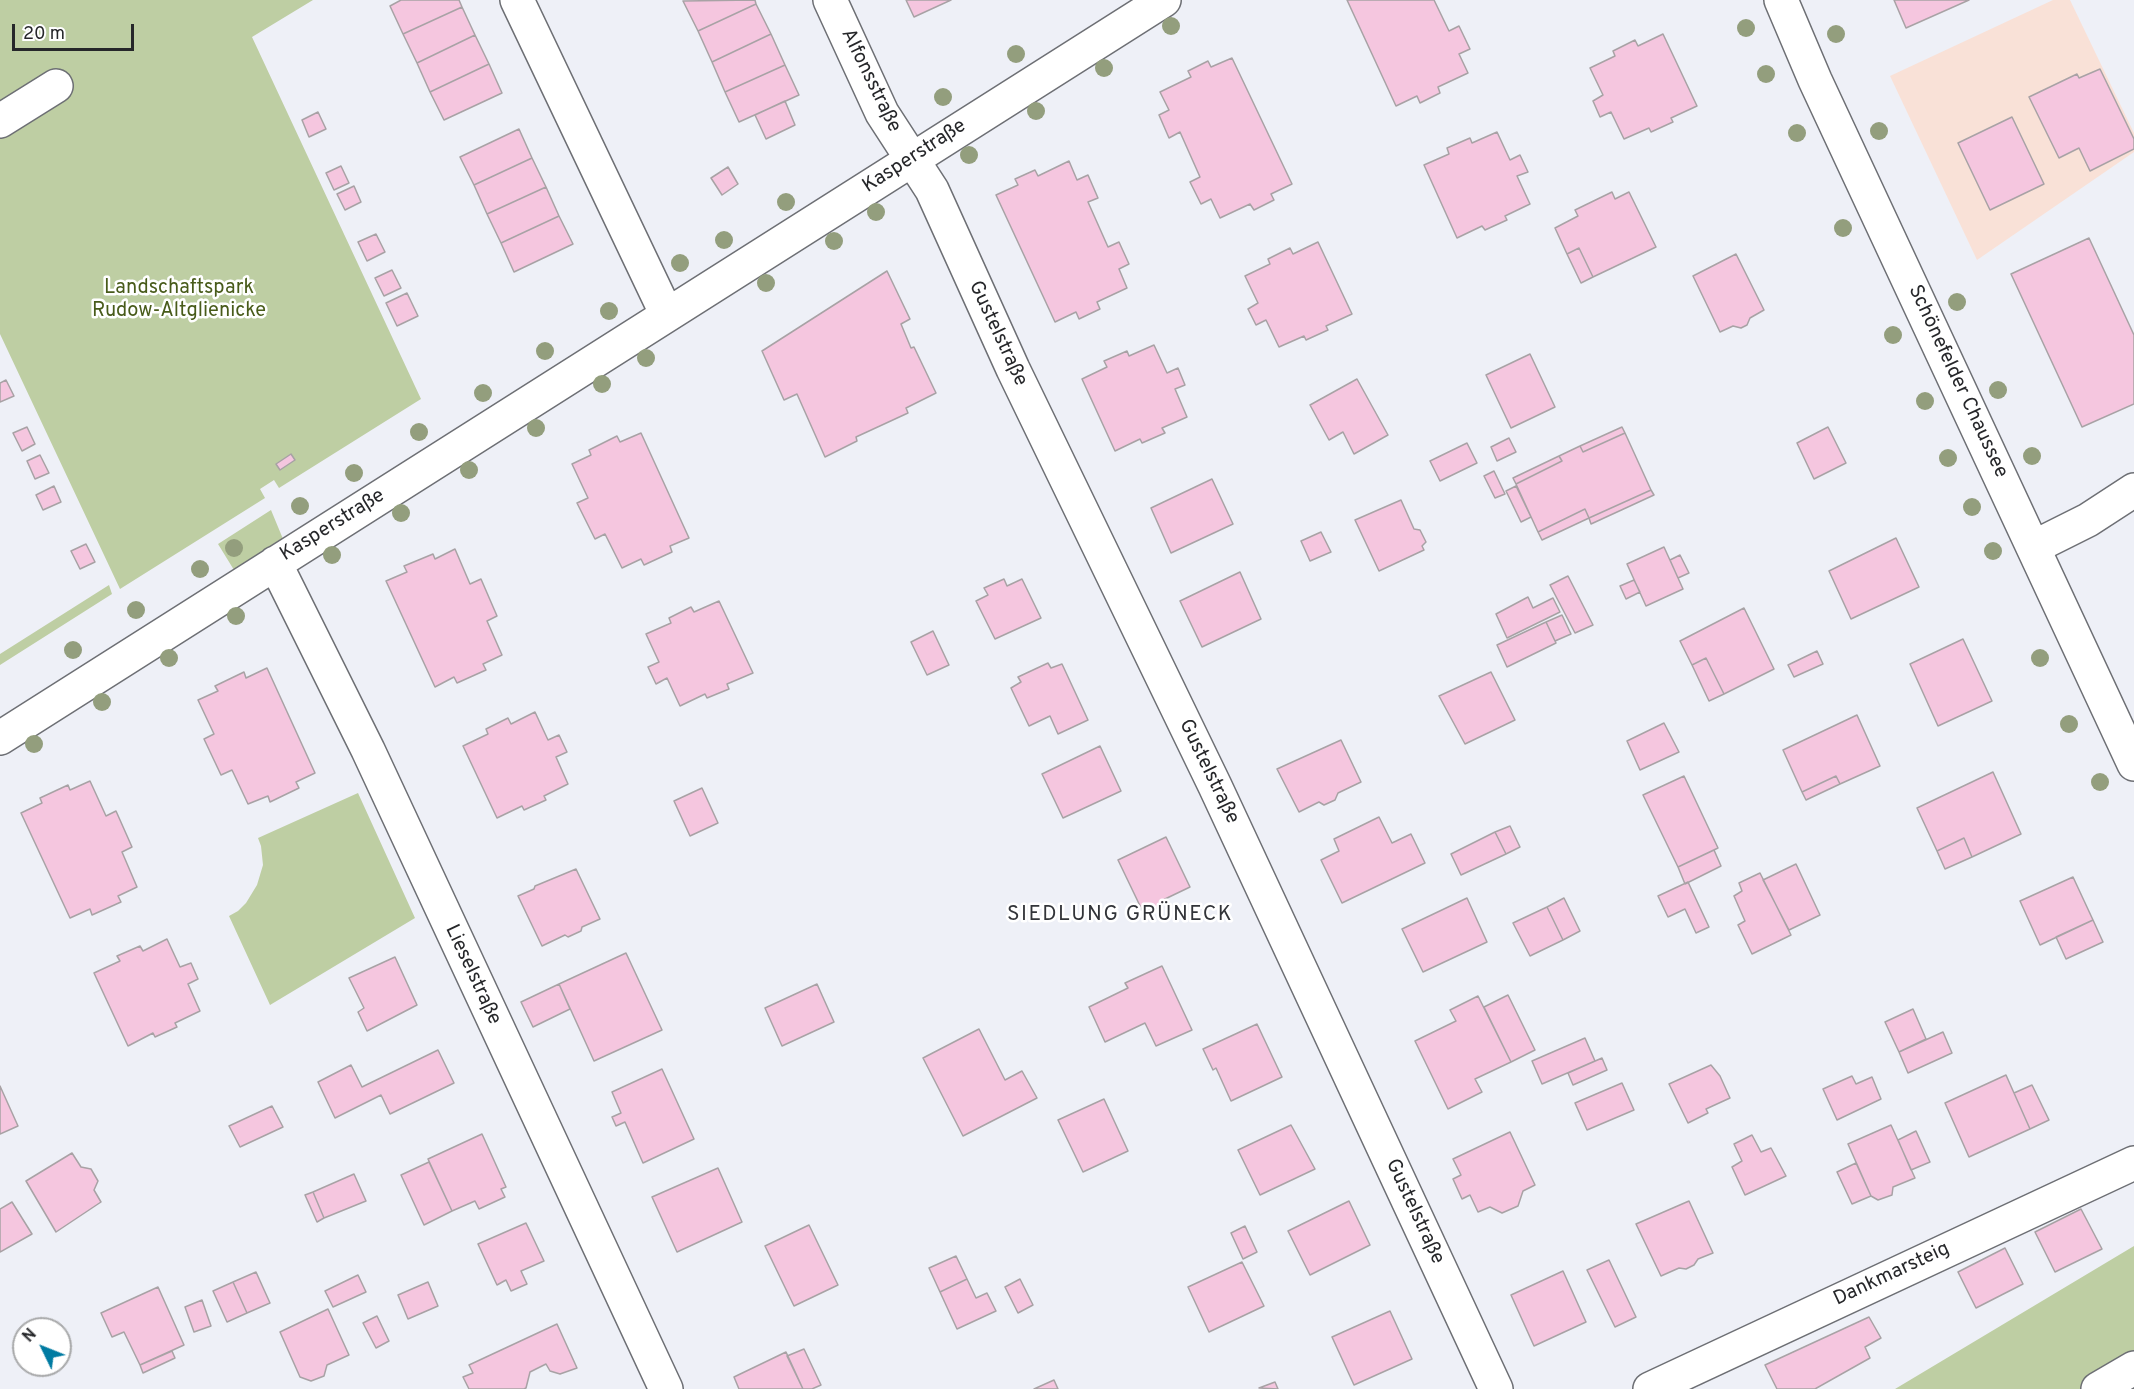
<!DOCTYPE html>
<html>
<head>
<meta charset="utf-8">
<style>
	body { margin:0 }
	#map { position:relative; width:2134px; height:1389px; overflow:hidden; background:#eef0f7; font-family:Overpass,sans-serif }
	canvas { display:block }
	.north { position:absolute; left:12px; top:1317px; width:60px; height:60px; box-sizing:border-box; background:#fff; border:2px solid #a8a9aa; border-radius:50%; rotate:313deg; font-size:16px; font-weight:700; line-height:24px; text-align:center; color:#26272a }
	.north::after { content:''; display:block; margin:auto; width:21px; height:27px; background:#007ba2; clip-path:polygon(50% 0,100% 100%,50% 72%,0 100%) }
	.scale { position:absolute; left:12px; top:24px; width:122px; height:27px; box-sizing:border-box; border:3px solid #26272a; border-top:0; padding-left:8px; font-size:18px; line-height:21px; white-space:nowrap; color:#26272a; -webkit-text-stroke:4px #fff; paint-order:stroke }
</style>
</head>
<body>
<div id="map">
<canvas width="2134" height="1389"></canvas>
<div class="north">N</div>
<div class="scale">20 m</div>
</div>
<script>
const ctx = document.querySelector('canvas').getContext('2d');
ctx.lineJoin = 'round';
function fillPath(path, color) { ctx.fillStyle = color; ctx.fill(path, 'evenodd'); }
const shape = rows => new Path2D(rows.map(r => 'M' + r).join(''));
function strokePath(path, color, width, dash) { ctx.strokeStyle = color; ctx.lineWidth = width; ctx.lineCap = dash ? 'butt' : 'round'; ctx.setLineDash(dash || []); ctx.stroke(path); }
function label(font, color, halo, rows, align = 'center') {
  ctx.font = font + ' Overpass,sans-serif'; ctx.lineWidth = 5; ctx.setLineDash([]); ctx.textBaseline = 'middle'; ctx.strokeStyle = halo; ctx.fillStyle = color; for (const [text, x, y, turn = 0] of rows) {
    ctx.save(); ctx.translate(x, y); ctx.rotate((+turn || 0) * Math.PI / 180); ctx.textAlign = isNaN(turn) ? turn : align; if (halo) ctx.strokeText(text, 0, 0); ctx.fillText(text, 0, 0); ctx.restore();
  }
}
const commercial = shape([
	[2053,0,2070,0,2134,133,2134,152,1977,260,1890,76]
]);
const green = shape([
	[0,0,313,0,252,37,421,399,279,488,274,480,260,489,265,498,120,589,0,334],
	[271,510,283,539,234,570,218,544],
	[109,585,112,594,0,665,0,654],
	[358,793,415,918,270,1005,229,916,238,911,246,903,257,885,263,865,261,846,258,838],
	[2134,1246,2134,1389,1895,1389]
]);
const building = shape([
	[401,0,459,0,462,7,403,34,390,6,401,0],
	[755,0,756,4,698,31,683,1,755,0],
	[906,0,951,0,914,17,906,0],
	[1347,0,1434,0,1449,31,1459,26,1470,49,1459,54,1468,73,1438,87,1440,93,1420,103,1417,96,1396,106,1347,0],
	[1894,0,1969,0,1906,28,1894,0],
	[756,4,771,34,712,62,698,31,756,4],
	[462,7,475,35,417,63,403,34,462,7],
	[771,34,785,65,725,92,712,62,771,34],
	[1663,34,1697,106,1671,118,1673,122,1651,132,1649,128,1624,139,1611,112,1600,117,1593,101,1603,95,1590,68,1615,56,1613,51,1635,40,1638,46,1663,34],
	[475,35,489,64,430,92,417,63,475,35],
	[1232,58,1292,184,1271,194,1274,200,1254,210,1250,204,1220,218,1211,199,1201,204,1190,182,1200,177,1180,132,1169,138,1159,115,1169,110,1160,92,1191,77,1188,71,1208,61,1211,67,1232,58],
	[489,64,502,93,444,120,430,92,489,64],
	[785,65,799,95,739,122,725,92,785,65],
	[2100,69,2134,139,2134,149,2090,171,2079,148,2059,158,2029,97,2077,74,2079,78,2100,69],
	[785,101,795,125,766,139,755,115,785,101],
	[318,112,326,129,309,137,302,120,318,112],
	[2012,117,2044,184,1990,210,1958,143,2012,117],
	[519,129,532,158,474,185,460,157,519,129],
	[1497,132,1510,160,1520,155,1528,172,1517,176,1530,204,1505,216,1507,220,1485,230,1482,226,1457,238,1424,165,1449,154,1447,148,1470,138,1472,143,1497,132],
	[532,158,546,187,487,214,474,185,532,158],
	[1069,161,1077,180,1088,175,1098,198,1088,202,1108,247,1119,242,1129,264,1119,269,1127,288,1097,302,1100,309,1079,319,1076,312,1055,322,996,195,1018,185,1015,179,1035,170,1038,176,1069,161],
	[341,166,349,183,334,190,326,173,341,166],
	[728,167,738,184,722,195,711,178,728,167],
	[354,186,361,202,345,210,337,194,354,186],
	[546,187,559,216,501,243,487,214,546,187],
	[1612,192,1615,199,1629,192,1656,247,1593,277,1579,248,1567,254,1555,228,1578,216,1575,210,1612,192],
	[559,216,573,244,514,272,501,243,559,216],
	[376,234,385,252,367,261,358,242,376,234],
	[2089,238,2134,335,2134,404,2082,427,2011,274,2089,238],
	[1318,242,1352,314,1326,326,1328,330,1306,340,1304,336,1279,347,1266,320,1256,325,1248,309,1258,303,1245,276,1270,264,1268,259,1290,248,1293,254,1318,242],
	[1579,248,1593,277,1581,283,1567,254,1579,248],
	[1736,254,1764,310,1750,318,1747,325,1741,328,1733,326,1720,332,1693,276,1736,254],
	[392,270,401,288,384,296,375,278,392,270],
	[887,271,910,319,901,324,911,348,914,347,936,393,906,408,908,413,856,437,857,441,825,457,797,394,784,400,762,351,887,271],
	[407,293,418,316,397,326,386,303,407,293],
	[1154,345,1167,373,1178,368,1185,385,1175,389,1187,417,1162,428,1165,433,1142,443,1140,439,1115,451,1082,379,1107,367,1104,361,1127,351,1129,356,1154,345],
	[1530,354,1555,407,1511,428,1486,375,1530,354],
	[1357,379,1388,435,1354,454,1343,432,1329,440,1310,405,1357,379],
	[6,380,14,396,0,402,0,383,6,380],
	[27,427,35,444,22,451,13,433,27,427],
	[1622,427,1625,433,1583,452,1580,446,1622,427],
	[1828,427,1846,463,1814,479,1797,443,1828,427],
	[641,433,689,538,670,546,672,552,644,565,641,559,622,568,605,534,595,539,577,503,588,498,572,464,591,455,589,450,617,436,620,442,641,433],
	[1625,433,1651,490,1589,518,1585,509,1538,532,1516,484,1562,461,1559,456,1580,446,1583,452,1625,433],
	[1509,438,1516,452,1497,461,1491,447,1509,438],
	[1467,443,1477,463,1440,481,1430,461,1467,443],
	[291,454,295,460,280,470,276,464,291,454],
	[40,455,49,473,35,479,27,461,40,455],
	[1559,456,1562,461,1516,484,1513,478,1559,456],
	[1494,471,1505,494,1495,498,1484,476,1494,471],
	[1212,479,1233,524,1171,553,1151,508,1212,479],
	[54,486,61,502,43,510,36,495,54,486],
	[1516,486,1531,517,1521,522,1506,491,1516,486],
	[1651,490,1654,495,1591,524,1589,518,1651,490],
	[1401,500,1414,529,1420,530,1426,542,1422,546,1424,550,1379,571,1355,520,1401,500],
	[1585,509,1589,518,1542,540,1538,532,1585,509],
	[1321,532,1331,552,1310,561,1301,541,1321,532],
	[1896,538,1919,587,1851,619,1829,571,1896,538],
	[86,544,95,562,80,569,71,551,86,544],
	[1664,547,1683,589,1646,606,1627,564,1664,547],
	[455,549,470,584,481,579,497,616,487,621,502,655,483,664,486,670,457,683,454,677,435,687,386,581,407,572,404,566,433,554,435,559,455,549],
	[1680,555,1689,573,1678,578,1670,560,1680,555],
	[1240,572,1261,619,1202,647,1180,601,1240,572],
	[1568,576,1593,625,1575,633,1550,585,1568,576],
	[1004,579,1007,586,1022,579,1041,618,995,639,976,601,988,595,984,588,1004,579],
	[1634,580,1640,592,1626,599,1620,586,1634,580],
	[1528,597,1533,608,1553,598,1560,612,1507,638,1496,614,1528,597],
	[719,601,753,673,727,684,729,689,707,698,705,694,680,706,667,678,656,684,648,667,659,662,646,634,671,623,669,618,691,607,694,612,719,601],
	[1744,608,1774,669,1724,694,1706,658,1692,665,1680,641,1744,608],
	[1562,615,1571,634,1555,641,1546,622,1562,615],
	[1546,622,1556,643,1507,667,1497,645,1546,622],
	[933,631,949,665,927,675,911,642,933,631],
	[1963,639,1992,701,1938,726,1910,664,1963,639],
	[1817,651,1823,664,1794,677,1788,665,1817,651],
	[1706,658,1724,694,1709,701,1692,665,1706,658],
	[1048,663,1051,668,1062,664,1088,720,1058,734,1050,716,1029,726,1011,688,1021,682,1018,677,1048,663],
	[267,668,315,773,296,782,299,788,270,802,268,796,248,804,232,770,221,775,204,739,214,734,198,700,218,691,215,686,244,672,246,678,267,668],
	[1491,672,1515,720,1465,744,1439,696,1491,672],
	[535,712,548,740,559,735,567,752,556,757,568,784,544,796,546,800,524,810,522,806,497,818,463,746,488,734,486,729,508,718,511,724,535,712],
	[1857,715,1880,766,1840,784,1836,776,1802,792,1783,750,1857,715],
	[1664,723,1679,752,1640,770,1627,741,1664,723],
	[1341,740,1361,782,1338,793,1335,800,1324,805,1319,802,1299,812,1277,769,1341,740],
	[1100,746,1121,791,1063,818,1042,774,1100,746],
	[1993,772,2021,834,1972,857,1964,838,1937,851,1917,808,1993,772],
	[1684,776,1718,848,1678,867,1643,795,1684,776],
	[1836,776,1840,784,1806,800,1802,792,1836,776],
	[90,781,106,816,116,811,132,847,122,852,137,887,118,896,121,902,92,915,90,909,70,918,21,813,42,803,40,798,68,785,70,790,90,781],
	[702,788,718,823,690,836,674,801,702,788],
	[1379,817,1392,843,1411,834,1425,863,1342,903,1321,860,1339,851,1334,839,1379,817],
	[1510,826,1520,847,1506,854,1495,832,1510,826],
	[1495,832,1506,854,1461,875,1451,854,1495,832],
	[1166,837,1190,887,1165,899,1162,906,1153,910,1145,908,1142,910,1118,860,1166,837],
	[1964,838,1972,857,1945,869,1937,851,1964,838],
	[1714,850,1721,866,1685,884,1678,867,1714,850],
	[1796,864,1820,915,1789,930,1763,880,1796,864],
	[576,869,600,919,582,927,581,931,568,937,565,935,542,946,518,896,534,889,535,886,576,869],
	[1760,873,1791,935,1752,954,1738,925,1745,921,1734,896,1742,891,1739,883,1760,873],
	[2073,877,2093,920,2040,945,2020,901,2073,877],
	[1688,882,1709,927,1696,933,1685,909,1668,917,1658,896,1688,882],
	[1467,898,1487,942,1423,972,1402,929,1467,898],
	[1564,898,1580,931,1563,940,1547,907,1564,898],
	[1547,907,1563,940,1530,956,1513,923,1547,907],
	[2093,920,2103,942,2066,959,2056,937,2093,920],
	[167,939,180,967,191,963,198,979,188,984,200,1011,175,1023,177,1027,155,1037,153,1033,128,1046,94,973,120,961,117,956,140,946,143,951,167,939],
	[626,953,662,1030,594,1061,559,984,626,953],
	[395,957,417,1005,367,1031,358,1012,364,1008,349,978,395,957],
	[1162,966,1192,1030,1156,1046,1145,1023,1105,1042,1089,1007,1128,988,1125,983,1162,966],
	[559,984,570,1009,533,1027,521,1002,559,984],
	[817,984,834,1022,782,1046,765,1008,817,984],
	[1508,995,1535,1050,1511,1062,1484,1007,1508,995],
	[1478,996,1511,1062,1475,1079,1482,1092,1448,1109,1415,1041,1456,1021,1450,1010,1478,996],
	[1913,1009,1926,1039,1899,1052,1885,1022,1913,1009],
	[1257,1024,1282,1077,1231,1101,1216,1068,1213,1070,1203,1049,1257,1024],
	[979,1029,1005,1080,1022,1071,1037,1098,963,1136,923,1058,979,1029],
	[1943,1032,1952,1053,1908,1073,1899,1052,1943,1032],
	[1585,1038,1595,1061,1542,1084,1532,1061,1585,1038],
	[438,1050,454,1083,390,1114,381,1095,335,1118,318,1082,351,1065,362,1087,438,1050],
	[1602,1058,1607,1070,1573,1085,1568,1073,1602,1058],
	[1711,1065,1720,1076,1730,1098,1706,1109,1708,1113,1688,1123,1669,1084,1711,1065],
	[662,1069,694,1139,643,1163,625,1122,616,1126,612,1117,621,1113,612,1092,662,1069],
	[2006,1075,2030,1129,1969,1157,1945,1103,2006,1075],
	[1852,1076,1856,1084,1872,1077,1881,1099,1837,1120,1823,1089,1852,1076],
	[1622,1083,1634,1110,1587,1130,1575,1103,1622,1083],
	[2032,1085,2049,1120,2030,1129,2014,1093,2032,1085],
	[0,1086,18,1126,0,1134,0,1086],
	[1104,1099,1128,1151,1083,1172,1058,1120,1104,1099],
	[272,1106,283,1127,240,1147,229,1126,272,1106],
	[1291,1125,1315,1169,1260,1195,1238,1150,1291,1125],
	[1891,1125,1915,1178,1893,1187,1892,1195,1878,1200,1871,1196,1848,1144,1891,1125],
	[1916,1131,1930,1162,1911,1170,1898,1140,1916,1131],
	[1510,1132,1535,1185,1523,1191,1518,1206,1502,1213,1490,1207,1478,1212,1470,1195,1462,1199,1453,1179,1461,1175,1453,1159,1510,1132],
	[482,1134,506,1187,501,1189,505,1197,479,1209,475,1201,452,1211,428,1159,482,1134],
	[1752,1135,1761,1152,1771,1148,1786,1176,1745,1195,1732,1167,1742,1161,1734,1144,1752,1135],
	[72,1153,81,1167,91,1169,98,1181,94,1190,101,1202,56,1232,26,1181,72,1153],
	[429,1162,452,1211,424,1225,401,1175,429,1162],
	[1856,1163,1871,1196,1852,1204,1837,1172,1856,1163],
	[718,1168,742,1222,677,1252,652,1197,718,1168],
	[354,1174,366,1201,324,1218,313,1192,354,1174],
	[313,1192,324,1218,317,1222,305,1195,313,1192],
	[1349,1201,1370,1245,1310,1275,1288,1231,1349,1201],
	[1689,1201,1713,1253,1698,1259,1694,1265,1686,1269,1679,1268,1661,1276,1636,1224,1689,1201],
	[12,1202,32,1234,0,1252,0,1209,12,1202],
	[2081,1209,2102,1249,2055,1272,2035,1232,2081,1209],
	[526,1223,544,1261,521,1271,527,1284,511,1291,506,1280,497,1285,478,1244,526,1223],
	[809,1225,838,1285,794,1306,765,1246,809,1225],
	[1245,1226,1257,1252,1243,1259,1231,1233,1245,1226],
	[2005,1248,2023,1284,1976,1308,1958,1272,2005,1248],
	[956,1256,967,1279,940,1292,929,1268,956,1256],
	[1609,1260,1636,1317,1615,1327,1587,1270,1609,1260],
	[1242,1262,1264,1306,1209,1332,1188,1287,1242,1262],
	[1563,1271,1586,1322,1534,1346,1511,1295,1563,1271],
	[256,1272,270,1303,247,1313,233,1282,256,1272],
	[358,1275,366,1292,333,1307,325,1291,358,1275],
	[967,1279,976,1298,987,1293,996,1311,957,1329,940,1292,967,1279],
	[1020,1279,1033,1305,1018,1313,1005,1287,1020,1279],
	[233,1282,247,1313,227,1322,213,1291,233,1282],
	[428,1282,438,1306,408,1319,398,1295,428,1282],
	[158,1287,184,1345,140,1365,124,1332,112,1337,101,1313,158,1287],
	[202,1300,211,1326,194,1332,185,1307,202,1300],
	[328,1309,349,1355,327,1365,324,1376,311,1381,300,1377,280,1332,328,1309],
	[1390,1311,1412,1359,1354,1385,1332,1337,1390,1311],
	[377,1316,389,1341,376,1348,363,1323,377,1316],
	[1869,1317,1881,1338,1865,1347,1870,1358,1815,1389,1777,1389,1765,1365,1869,1317],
	[557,1324,577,1368,560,1374,550,1371,546,1364,530,1372,526,1388,524,1389,469,1389,463,1377,473,1373,469,1365,557,1324],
	[804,1349,821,1385,812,1389,803,1389,787,1356,804,1349],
	[172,1351,175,1358,143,1373,140,1365,172,1351],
	[786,1352,803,1389,739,1389,734,1377,786,1352],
	[1054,1380,1058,1389,1034,1389,1054,1380],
	[1275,1382,1278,1389,1259,1388,1275,1382]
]);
const minor = shape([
	[517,0,667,315],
	[830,0,882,113,932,190,1013,369,1215,786,1496,1389],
	[0,121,56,86],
	[2034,547,2088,520,2134,490],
	[275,563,368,750,666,1389],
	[0,738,1164,0],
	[1650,1389,2134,1163],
	[2098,1389,2134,1368]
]);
const major = shape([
	[1781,0,1815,80,2134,764]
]);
const trees = [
	[1171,26],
	[1746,28],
	[1836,34],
	[1016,54],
	[1104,68],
	[1766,74],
	[943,97],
	[1036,111],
	[1879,131],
	[1797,133],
	[969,155],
	[786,202],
	[876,212],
	[1843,228],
	[724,240],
	[834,241],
	[680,263],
	[766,283],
	[1957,302],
	[609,311],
	[1893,335],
	[545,351],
	[646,358],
	[602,384],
	[1998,390],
	[483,393],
	[1925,401],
	[536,428],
	[419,432],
	[2032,456],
	[1948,458],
	[469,470],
	[354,473],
	[300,506],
	[1972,507],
	[401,513],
	[234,548],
	[1993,551],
	[332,555],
	[200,569],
	[136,610],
	[236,616],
	[73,650],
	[169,658],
	[2040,658],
	[102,702],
	[2069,724],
	[34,744],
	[2100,782]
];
const streetNames = [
	["Alfonsstraße",870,81,64],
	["Kasperstraße",915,157,-33],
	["Gustelstraße",997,334,65],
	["Schönefelder Chaussee",1957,382,65],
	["Kasperstraße",333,526,-32],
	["Gustelstraße",1208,772,64],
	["Lieselstraße",472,975,65],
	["Gustelstraße",1414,1212,65],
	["Dankmarsteig",1892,1275,-25]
];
const parkNames = [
	["Landschaftspark",179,289],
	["Rudow-Altglienicke",179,312]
];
const neighbourhoodNames = [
	["SIEDLUNG GRÜNECK",1120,916]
];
fillPath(commercial, '#f9e1d7');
fillPath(green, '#becea3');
fillPath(building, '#f5c6df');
strokePath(building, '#a8a2a5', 1.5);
strokePath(minor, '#6d6f74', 36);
strokePath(major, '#6d6f74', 36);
strokePath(minor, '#fff', 33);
strokePath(major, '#fff', 33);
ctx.fillStyle = '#939e7d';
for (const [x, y] of trees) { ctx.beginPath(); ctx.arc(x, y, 9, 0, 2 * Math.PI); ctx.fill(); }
label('20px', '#26272a', '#fff', streetNames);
label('20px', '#485b1a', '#fff', parkNames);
ctx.letterSpacing = '1.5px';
label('21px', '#323439', '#fff', neighbourhoodNames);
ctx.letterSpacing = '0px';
</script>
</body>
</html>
